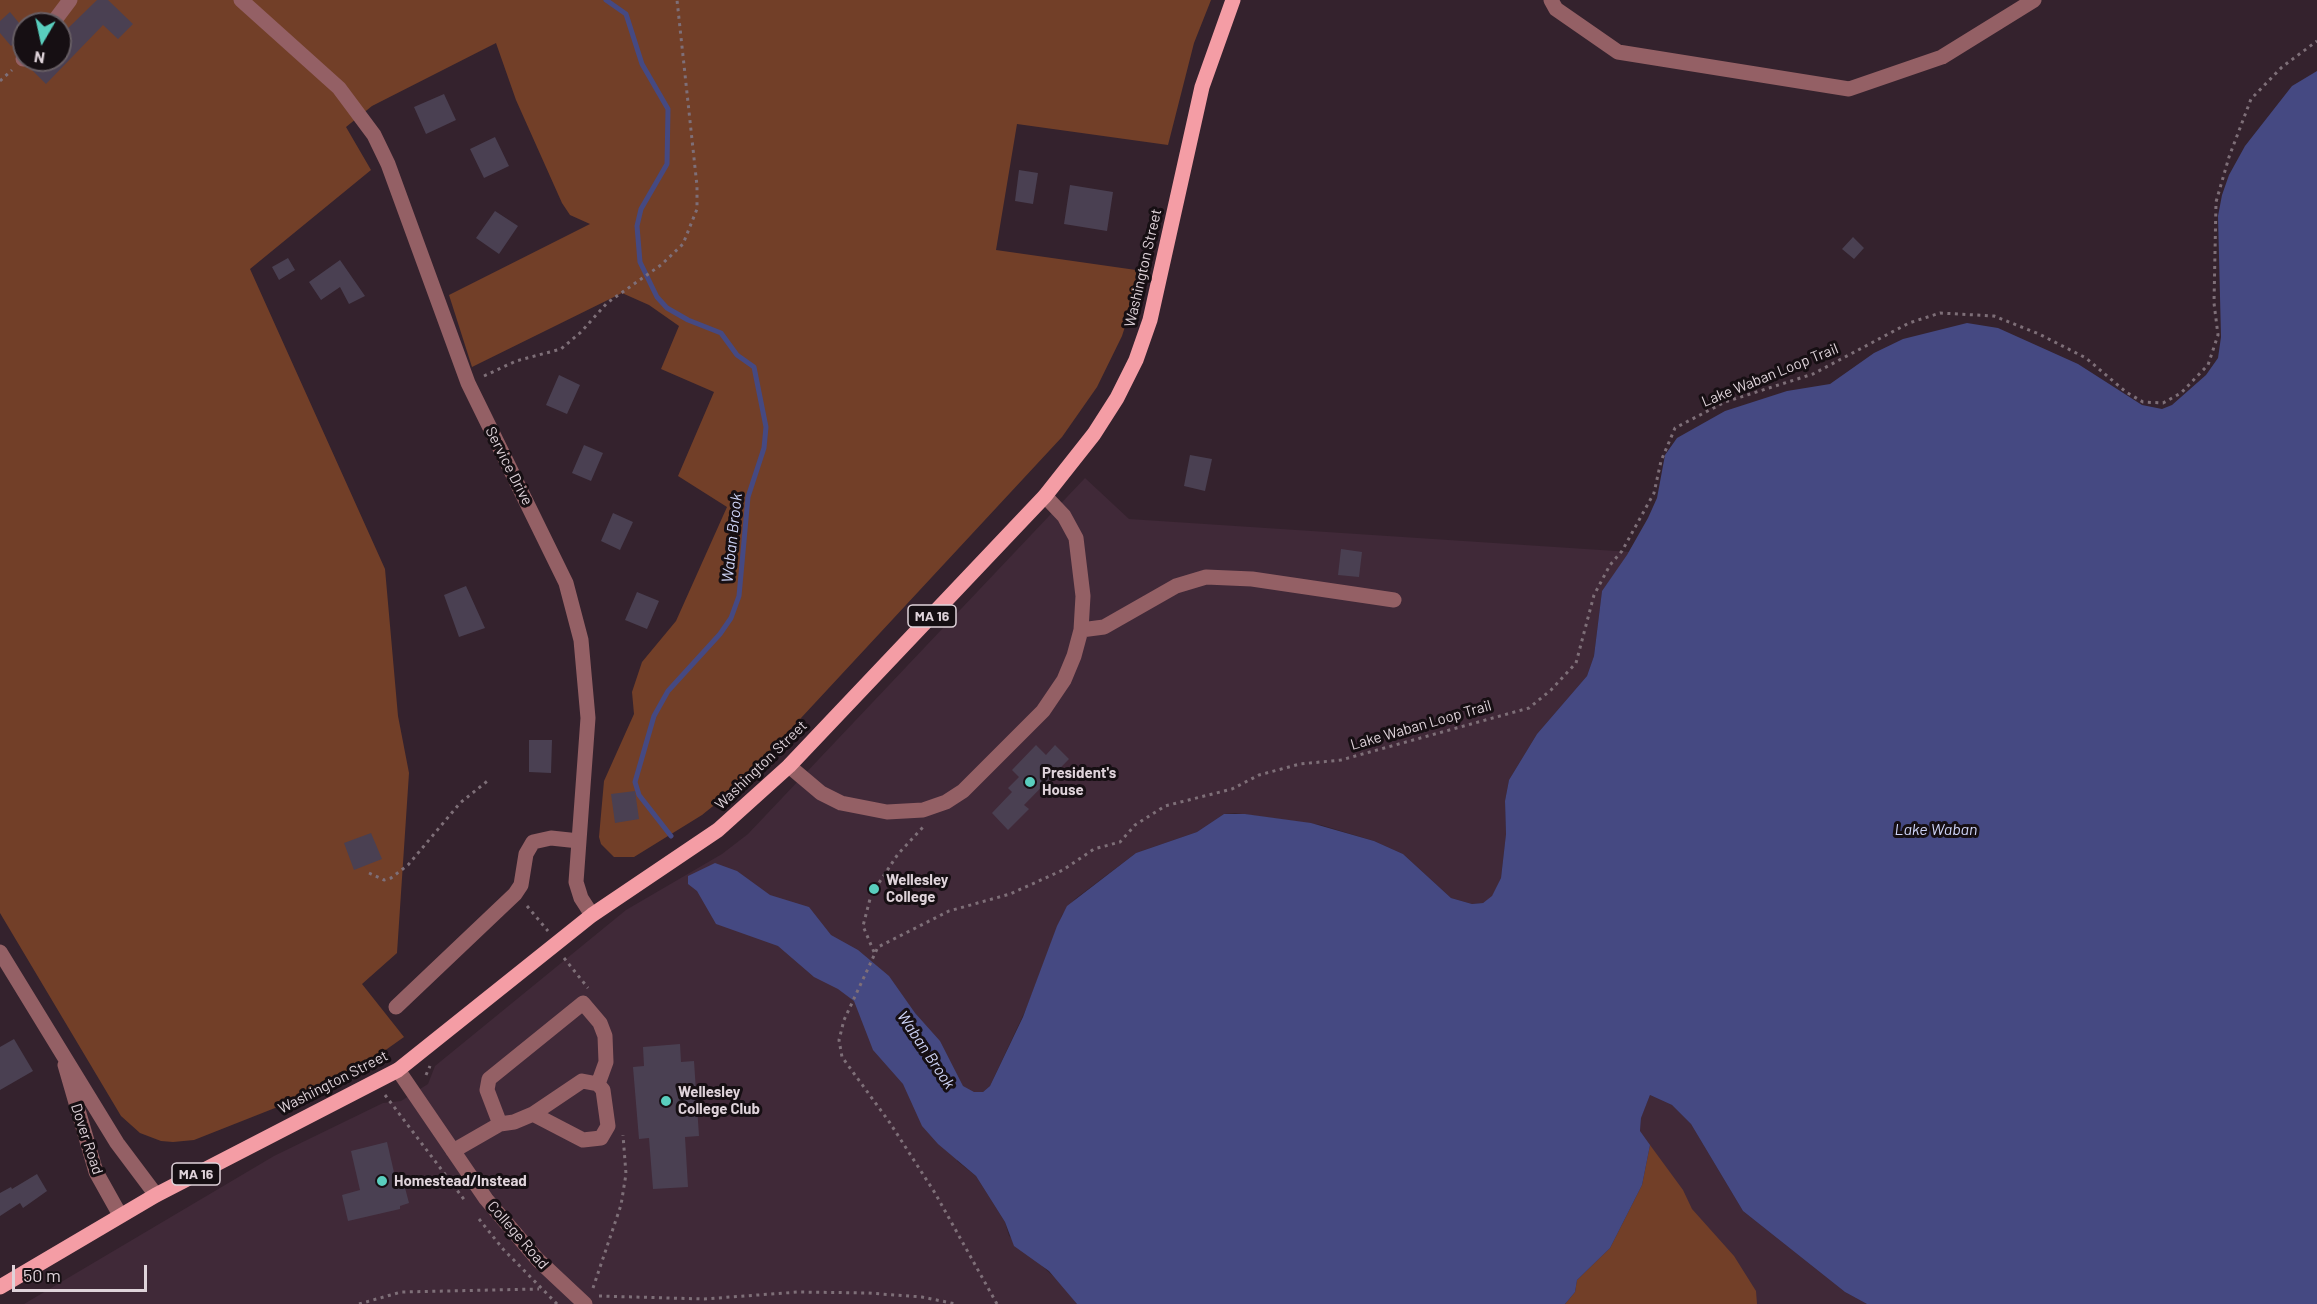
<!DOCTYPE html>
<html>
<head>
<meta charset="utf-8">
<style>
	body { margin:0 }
	#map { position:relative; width:2317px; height:1304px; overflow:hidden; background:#34222d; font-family:Barlow,sans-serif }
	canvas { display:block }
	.north { position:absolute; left:12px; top:12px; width:60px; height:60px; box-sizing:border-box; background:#160f13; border:2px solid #665d63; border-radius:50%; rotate:189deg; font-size:16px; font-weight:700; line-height:24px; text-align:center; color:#dfd3da }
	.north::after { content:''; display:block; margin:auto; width:21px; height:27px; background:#59cebe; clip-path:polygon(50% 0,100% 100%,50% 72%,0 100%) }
	.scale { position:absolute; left:12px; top:1265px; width:135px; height:27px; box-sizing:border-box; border:3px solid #dfd3da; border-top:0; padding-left:8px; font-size:18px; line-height:21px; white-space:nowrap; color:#dfd3da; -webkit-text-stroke:4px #160f13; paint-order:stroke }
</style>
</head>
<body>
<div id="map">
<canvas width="2317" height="1304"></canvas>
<div class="north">N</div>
<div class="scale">50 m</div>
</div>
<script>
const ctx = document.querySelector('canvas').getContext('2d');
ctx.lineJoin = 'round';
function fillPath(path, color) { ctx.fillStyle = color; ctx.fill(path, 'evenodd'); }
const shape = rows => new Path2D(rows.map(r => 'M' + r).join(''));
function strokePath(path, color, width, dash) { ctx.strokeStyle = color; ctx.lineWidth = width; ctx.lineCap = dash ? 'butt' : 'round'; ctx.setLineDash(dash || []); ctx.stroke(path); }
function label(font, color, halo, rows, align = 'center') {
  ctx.font = font + ' Barlow,sans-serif'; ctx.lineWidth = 6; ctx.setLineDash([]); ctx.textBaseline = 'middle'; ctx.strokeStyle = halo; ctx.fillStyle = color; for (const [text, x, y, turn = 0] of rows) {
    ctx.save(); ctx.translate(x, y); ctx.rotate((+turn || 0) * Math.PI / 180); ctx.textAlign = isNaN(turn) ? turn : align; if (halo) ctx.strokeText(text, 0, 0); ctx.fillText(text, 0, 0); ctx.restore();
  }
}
const built = shape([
	[1085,478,1129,519,1631,552,1602,591,1594,656,1587,676,1537,734,1509,780,1505,801,1506,834,1501,878,1492,897,1483,903,1472,904,1451,898,1403,854,1374,841,1321,825,1235,813,1224,814,1197,832,1136,853,1075,899,1062,915,1027,1007,990,1086,983,1092,957,1161,976,1176,1005,1222,1009,1236,1062,1284,1077,1304,24,1304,274,1156,383,1103,401,1101,428,1084,435,1066,626,910,722,854,748,834],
	[1650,1095,1672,1105,1691,1124,1743,1211,1845,1292,1867,1304,1565,1304,1640,1131,1641,1117]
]);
const green = shape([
	[0,0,1211,0,1194,43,1168,145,1017,124,996,250,1143,271,1122,336,1097,387,1062,437,762,760,728,794,702,815,634,857,614,857,601,844,599,837,604,781,634,714,632,692,642,662,676,621,727,507,678,476,714,392,661,369,679,326,649,305,622,293,472,367,449,295,590,224,570,215,562,203,516,100,496,43,372,106,346,127,371,170,250,269,385,569,398,716,409,773,397,953,362,984,404,1037,356,1071,318,1091,194,1140,173,1142,161,1141,140,1133,121,1116,0,913],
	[24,24,60,24,60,60,24,60],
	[1650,1145,1683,1190,1692,1209,1734,1256,1756,1291,1757,1304,1565,1304,1575,1292,1577,1280,1610,1248,1642,1185]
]);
const water = shape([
	[2317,71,2317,1304,1867,1304,1845,1292,1743,1211,1691,1124,1672,1105,1650,1095,1641,1118,1640,1131,1650,1145,1642,1185,1610,1248,1577,1280,1575,1292,1565,1304,1077,1304,1049,1271,1014,1246,1005,1222,976,1176,938,1144,922,1126,903,1084,873,1050,854,1001,838,989,814,977,778,946,716,924,697,891,688,884,688,876,715,863,737,871,770,895,809,907,831,935,858,950,889,976,915,1013,940,1041,963,1086,974,1092,983,1092,990,1086,1023,1017,1057,926,1067,906,1136,853,1197,832,1224,814,1245,814,1311,823,1374,841,1403,854,1451,898,1472,904,1483,903,1492,896,1501,878,1506,834,1505,801,1509,780,1537,734,1587,676,1594,656,1602,591,1627,555,1648,518,1657,498,1665,455,1677,438,1725,411,1787,391,1830,384,1874,353,1903,339,1967,323,1998,328,2078,364,2142,405,2162,409,2172,405,2206,375,2218,358,2221,337,2218,216,2222,195,2229,175,2245,146,2292,86]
]);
const stream = shape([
	[606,0,626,14,642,64,668,109,667,164,641,209,637,226,640,262,657,297,667,308,688,320,721,333,737,355,754,367,766,427,764,448,748,497,739,596,731,618,720,634,668,691,654,716,635,782,639,795,671,836]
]);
const building = shape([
	[97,0,108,0,133,24,118,39,103,25,46,84,31,69,39,60,60,60,60,36],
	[10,12,24,29,24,34,11,46,0,33,0,21],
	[444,94,456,120,426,134,414,107],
	[495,137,509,166,484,178,470,149],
	[1019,170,1038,173,1033,204,1015,201],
	[1070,185,1113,192,1107,231,1064,224],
	[495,211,518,226,499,254,476,238],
	[1853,237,1864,248,1854,259,1842,249],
	[288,258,295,270,279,280,272,267],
	[340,260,365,296,349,304,340,287,321,300,309,282],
	[559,375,580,385,567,414,546,405],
	[584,445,603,453,591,481,572,473],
	[1190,455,1212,459,1205,491,1184,486],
	[613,513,633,522,620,550,601,541],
	[1341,549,1362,552,1359,577,1338,575],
	[466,586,485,628,459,637,444,595],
	[637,592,659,601,647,629,625,620],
	[529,740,552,740,551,773,529,772],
	[1036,745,1046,755,1055,745,1069,759,1024,805,1029,809,1008,830,992,813,1012,792,1008,788,1019,777,1012,770],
	[635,791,639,819,615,823,611,794],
	[371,833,382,859,354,870,344,843],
	[14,1039,33,1071,0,1090,0,1047],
	[680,1044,681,1062,694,1061,699,1136,685,1137,688,1187,653,1189,649,1138,639,1139,633,1067,644,1066,643,1047],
	[387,1142,396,1181,403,1180,409,1203,400,1206,400,1209,348,1221,342,1195,360,1190,351,1151],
	[37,1174,47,1191,23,1208,20,1203,0,1216,0,1193,11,1187,12,1189]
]);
const path = shape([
	[0,81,12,70],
	[484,376,516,361,561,349,581,332,607,303,661,265,683,244,697,209,697,186,677,0],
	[369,873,384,880,391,878,408,865,460,803,490,779],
	[527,906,548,931],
	[874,952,863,926,871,895,898,854,924,826],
	[564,958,588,988],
	[426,1075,430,1066],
	[385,1095,466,1202],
	[479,1219,503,1249,557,1304],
	[593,1288,621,1205,626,1174,623,1135],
	[599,1296,704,1299,798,1292,868,1293,922,1297,956,1304],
	[359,1304,401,1292,539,1289],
	[997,1304,935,1193,890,1123,842,1057,839,1040,844,1020,878,947,949,911,1010,894,1063,870,1094,849,1120,842,1135,825,1165,806,1232,789,1259,775,1300,764,1341,760,1529,708,1551,690,1576,663,1594,595,1610,565,1622,551,1654,493,1661,461,1675,428,1725,402,1813,374,1909,323,1940,313,1994,316,2039,334,2086,358,2126,392,2143,402,2163,403,2181,393,2208,365,2218,335,2214,303,2216,202,2229,157,2251,99,2282,67,2317,41]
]);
const minor = shape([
	[241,0,339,88,374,135,388,164,468,383,566,583,581,640,588,718,576,882,581,898,592,915],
	[1551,0,1556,9,1618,52,1849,89,1942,57,2034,0],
	[52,24,70,0],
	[23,59,24,59],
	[1081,630,1104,627,1176,586,1206,577,1252,579,1394,600],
	[789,766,821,793,841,803,887,812,923,810,946,802,963,791,1043,711,1064,680,1074,656,1081,630,1083,596,1076,538,1064,516,1045,496],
	[0,952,117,1143,156,1195],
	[396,1007,515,894,521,885,526,854,533,842,551,838,579,841],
	[65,1065,96,1172,120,1215],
	[398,1070,486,1199,538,1260,585,1304],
	[500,1124,487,1090,489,1079,583,1003,600,1023,605,1036,606,1062,598,1084],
	[453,1151,500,1124,514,1122,533,1114,582,1081,598,1084,603,1090,608,1126,601,1138,583,1140,533,1114]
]);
const major = shape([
	[0,1287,156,1195,398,1070,592,915,718,830,789,766,1045,496,1094,434,1117,398,1136,360,1150,320,1202,87,1233,0]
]);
const markers = [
	[1030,782,6,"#59cebe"],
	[874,889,6,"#59cebe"],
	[666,1101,6,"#59cebe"],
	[382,1181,6,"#59cebe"]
];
const shields = [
	[932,616,48],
	[196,1174,48]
];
const shieldNames = [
	["MA 16",932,616],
	["MA 16",196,1174]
];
const streetNames = [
	["Washington Street",1143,268,-77],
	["Lake Waban Loop Trail",1770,375,-22],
	["Service Drive",509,466,63],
	["Lake Waban Loop Trail",1421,725,-16],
	["Washington Street",761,765,-44],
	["Washington Street",333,1082,-27],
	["Dover Road",87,1139,72],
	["College Road",518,1235,49]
];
const poiNames = [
	["President's",1042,773],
	["House",1042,790],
	["Wellesley",886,880],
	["College",886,897],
	["Wellesley",678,1092],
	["College Club",678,1109],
	["Homestead/Instead",394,1181]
];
const waterNames = [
	["Waban Brook",732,538,-84],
	["Lake Waban",1936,830],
	["Waban Brook",926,1050,56]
];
fillPath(built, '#402938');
fillPath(green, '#723f28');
fillPath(water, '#454982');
strokePath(stream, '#454982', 5);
fillPath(building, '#4a4052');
strokePath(path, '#7e6f78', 3, [3, 4.5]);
strokePath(minor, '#946065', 15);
strokePath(major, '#f49da5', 15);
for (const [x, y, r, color] of markers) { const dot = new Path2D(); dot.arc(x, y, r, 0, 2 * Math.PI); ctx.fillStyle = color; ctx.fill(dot); strokePath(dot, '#160f13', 2); }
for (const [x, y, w] of shields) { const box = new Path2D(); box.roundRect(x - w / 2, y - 11, w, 22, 4.5); ctx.fillStyle = '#160f13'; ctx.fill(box); strokePath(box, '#dfd3da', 1.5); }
label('bold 14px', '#dfd3da', null, shieldNames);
label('15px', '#dfd3da', '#160f13', streetNames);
label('bold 15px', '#dfd3da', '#160f13', poiNames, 'left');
label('italic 16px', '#cfd5f8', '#160f13', waterNames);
</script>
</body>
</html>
